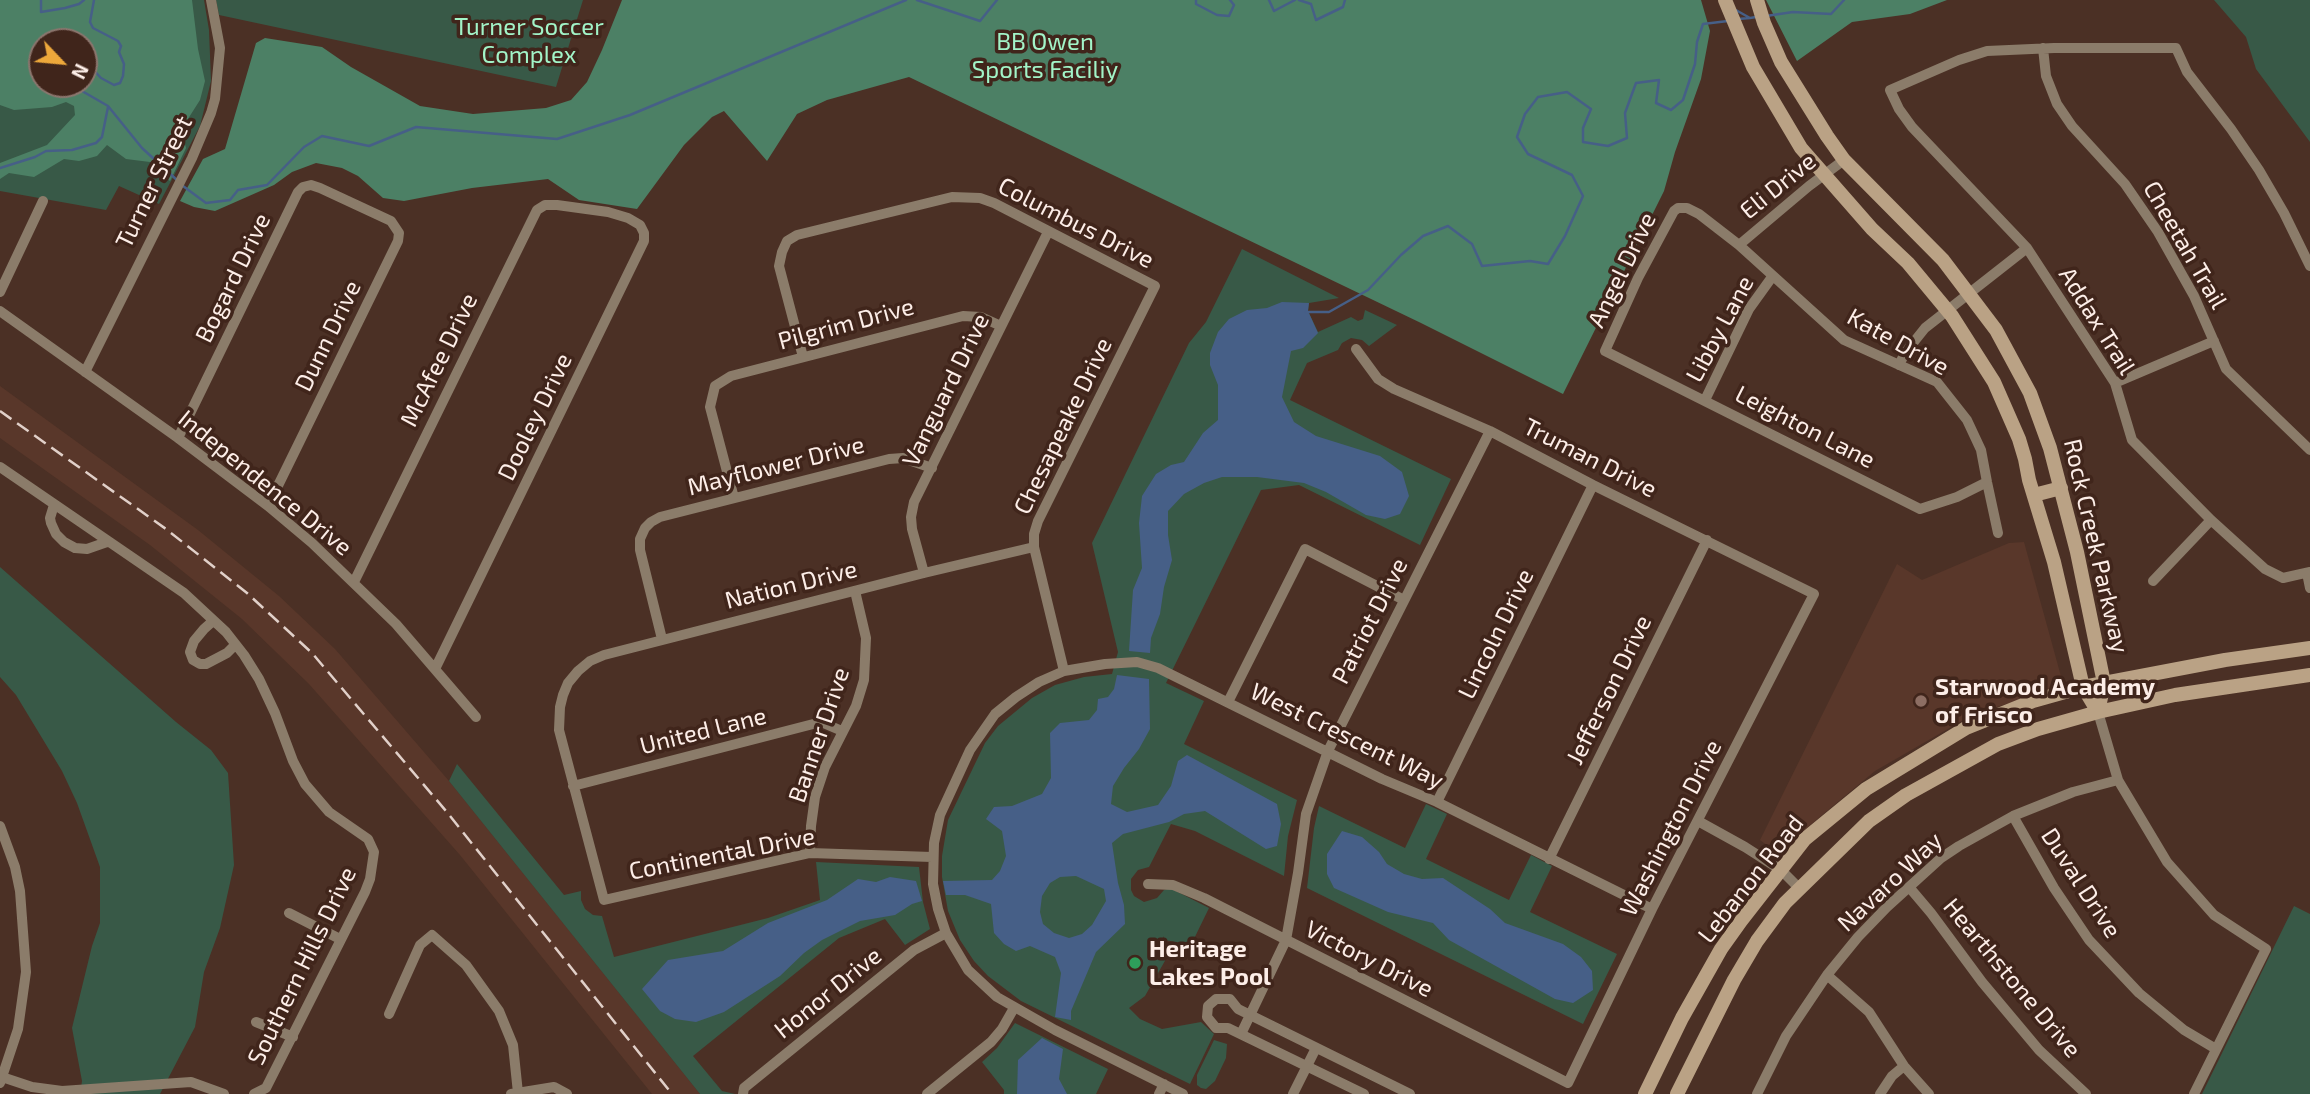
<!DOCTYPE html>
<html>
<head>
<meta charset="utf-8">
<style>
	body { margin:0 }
	#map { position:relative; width:2310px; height:1094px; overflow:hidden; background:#4b3025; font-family:"Exo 2",sans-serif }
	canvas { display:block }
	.north { position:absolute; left:28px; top:28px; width:70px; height:70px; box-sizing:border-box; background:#40251b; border:2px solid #8c756d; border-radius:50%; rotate:116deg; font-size:19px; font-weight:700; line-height:28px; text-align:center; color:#fdeee8 }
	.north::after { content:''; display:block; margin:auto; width:24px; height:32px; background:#eda83b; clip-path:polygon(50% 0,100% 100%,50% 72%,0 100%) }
</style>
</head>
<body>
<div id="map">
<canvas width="2310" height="1094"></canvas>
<div class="north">N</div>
</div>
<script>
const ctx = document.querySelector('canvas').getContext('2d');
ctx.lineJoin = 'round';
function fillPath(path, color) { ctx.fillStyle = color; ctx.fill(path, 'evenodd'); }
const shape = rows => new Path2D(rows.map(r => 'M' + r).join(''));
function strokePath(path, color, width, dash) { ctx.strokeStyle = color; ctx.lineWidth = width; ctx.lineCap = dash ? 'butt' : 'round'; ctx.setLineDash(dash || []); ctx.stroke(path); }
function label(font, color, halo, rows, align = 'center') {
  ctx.font = font + ' "Exo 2",sans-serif'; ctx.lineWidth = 7; ctx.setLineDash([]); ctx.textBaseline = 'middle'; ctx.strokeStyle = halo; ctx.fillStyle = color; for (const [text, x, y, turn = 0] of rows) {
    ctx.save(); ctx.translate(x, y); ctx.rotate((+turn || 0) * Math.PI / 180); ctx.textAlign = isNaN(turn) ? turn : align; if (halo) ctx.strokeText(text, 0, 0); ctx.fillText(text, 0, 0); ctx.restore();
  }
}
const built = shape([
	[0,386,198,530,279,596,335,649,449,781,700,1094,652,1094,460,855,309,684,242,619,150,545,0,438],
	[2024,542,2062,680,2056,688,1972,715,1875,771,1791,841,1780,855,1760,840,1897,564,1922,580,2009,543]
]);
const green = shape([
	[0,0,204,0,209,30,211,81,200,126,159,204,119,186,106,210,0,191],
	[42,42,84,42,84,84,42,84],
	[216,0,583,0,556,87,219,15],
	[2214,0,2310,0,2310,142,2256,69,2246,37],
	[1242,249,1339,298,1309,303,1308,311,1318,332,1351,317,1358,321,1363,319,1365,310,1397,325,1369,346,1362,340,1351,338,1342,343,1338,350,1307,363,1290,400,1451,479,1420,545,1299,485,1261,490,1166,683,1204,701,1184,744,1297,800,1288,836,1284,876,1195,831,1171,824,1149,867,1138,870,1131,879,1131,890,1134,896,1144,902,1157,898,1164,890,1170,888,1209,908,1191,945,1165,940,1163,936,1166,959,1145,996,1129,1008,1140,1019,1162,1029,1201,1022,1214,1034,1190,1084,1021,1001,988,976,974,961,960,940,948,911,942,877,942,856,948,820,985,743,998,726,1032,698,1055,685,1084,677,1112,674,1118,652,1092,543,1189,343,1206,322],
	[0,567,176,722,211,750,228,773,234,865,220,928,204,972,195,1027,160,1094,80,1094,82,1081,72,1028,92,946,100,923,100,867,77,803,62,771,16,695,0,677],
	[457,764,564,895,581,891,581,900,585,909,593,915,602,916,614,957,768,918,820,900,816,862,919,867,923,902,930,929,905,945,885,919,839,938,693,1056,722,1091,735,1094,700,1094,449,781],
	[1426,804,1447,814,1426,859,1509,900,1531,855,1552,866,1530,912,1617,954,1583,1024,1307,888,1314,828,1319,806,1405,848],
	[2294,906,2310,914,2310,1094,2202,1094],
	[1015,1023,1108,1069,1096,1094,1004,1094,1004,1090,982,1062,997,1048],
	[1214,1040,1227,1044,1226,1058,1215,1081,1206,1089,1201,1088,1197,1085,1197,1075]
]);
const forest = shape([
	[0,0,192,0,198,49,205,81,200,100,186,122,182,133,186,148,170,181,150,162,126,159,107,145,97,156,79,161,64,159,34,177,9,173,0,179,0,163,47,145,75,115,74,106,66,102,52,107,14,110,0,105],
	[42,42,84,42,84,84,42,84],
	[622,0,1701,0,1710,31,1701,79,1675,152,1664,191,1563,394,1421,323,909,77,827,100,797,114,767,161,724,111,712,117,684,145,637,209,579,200,548,179,472,188,404,201,383,198,358,176,342,168,316,163,292,172,274,185,215,211,194,207,180,201,203,159,225,149,256,43,265,38,322,47,351,67,420,106,473,114,546,108,571,100,587,82,602,50],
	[1766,0,1947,0,1910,14,1852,22,1797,61]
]);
const water = shape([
	[1282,302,1309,303,1308,311,1318,333,1303,348,1291,351,1282,397,1294,422,1316,436,1380,456,1402,472,1409,496,1400,514,1385,519,1366,515,1326,492,1304,483,1257,477,1222,477,1204,483,1184,494,1168,511,1168,535,1172,560,1164,587,1160,614,1151,638,1150,653,1129,651,1133,590,1142,568,1139,523,1142,496,1156,474,1171,465,1184,462,1203,433,1218,420,1218,385,1210,365,1210,353,1218,332,1229,319,1247,310,1267,308],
	[1117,675,1149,679,1150,729,1139,749,1124,768,1113,786,1111,804,1127,812,1158,805,1171,786,1178,761,1187,755,1277,804,1281,824,1277,846,1266,849,1205,811,1184,814,1169,822,1123,834,1112,843,1118,883,1124,905,1125,924,1096,952,1071,1011,1071,1020,1055,1017,1061,973,1055,957,1030,946,1016,951,1004,944,994,933,991,904,965,895,946,895,943,881,992,880,1000,871,1006,856,1002,831,986,819,994,807,1012,806,1042,794,1051,778,1050,733,1060,723,1089,720,1097,710,1098,699,1108,697,1114,689],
	[1076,876,1104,889,1106,901,1092,925,1082,934,1069,938,1054,933,1043,924,1040,912,1042,896,1050,883,1060,877],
	[1342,831,1362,837,1379,852,1387,864,1404,874,1422,879,1443,878,1490,909,1505,923,1563,944,1581,957,1592,971,1593,990,1573,1003,1555,999,1449,940,1433,923,1388,912,1334,888,1327,874,1327,854],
	[890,877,916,881,922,901,912,904,895,915,860,921,822,940,804,953,780,976,724,1012,696,1022,675,1019,660,1011,642,989,668,960,723,951,768,923,827,900,858,879,876,882],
	[1042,1038,1063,1049,1059,1079,1067,1094,1017,1094,1018,1060]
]);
const stream = shape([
	[41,0,41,12,65,8,79,4,84,0],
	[917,0,980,21,997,0],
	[1196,0,1196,4,1217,15,1229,16,1234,5,1230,0],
	[1269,0,1274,11,1295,0],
	[1299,0,1311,4,1316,20,1343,7,1345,0],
	[1734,9,1750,18,1756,17],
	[1766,16,1793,12,1831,14,1844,0],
	[1738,19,1750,18],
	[84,67,89,65,101,78,114,85,120,83,123,76,124,64,119,52,121,46,118,41,93,28,90,22,94,0],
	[74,84,82,91,108,106,142,148,178,181],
	[0,168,35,157,46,151,72,150,96,143,102,137,108,107],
	[183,186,206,203,230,200,238,190,267,185,304,147,322,136,369,146,416,127,557,139,630,115,906,0],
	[1306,312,1329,312,1368,290,1401,255,1423,236,1448,226,1472,244,1482,266,1530,261,1548,264,1565,236,1583,196,1572,175,1528,154,1517,137,1525,114,1538,97,1567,92,1591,109,1583,128,1583,142,1608,146,1627,138,1625,113,1636,83,1659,80,1656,103,1671,110,1683,100,1695,64,1697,42,1703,24,1728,21]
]);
const street = shape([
	[2043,48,2046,76,2057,104,2072,126,2125,184,2158,232,2194,296,2226,369,2310,450],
	[1739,245,1809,186,1844,160],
	[2310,266,2284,213,2259,170,2231,129,2187,72,2176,48,2054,48,1987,51,1959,60,1890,90,1899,109,1912,127,2027,248,2115,383,2132,440,2211,520,2265,569,2283,578,2310,572],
	[0,292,43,201],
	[0,311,178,438,268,506,312,543,396,624,476,717],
	[803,357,779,266,782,252,787,241,797,235,952,197,980,198,994,203,1155,286,1038,521,1034,534,1034,547,1064,671],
	[1899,365,1905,353,1925,328,2027,248],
	[85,372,192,158,211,113,215,99,220,48,211,0],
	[2115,383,2214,341],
	[1705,400,1749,309,1772,277],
	[178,438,298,192,303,187,311,185,320,188,391,221,399,233,398,241,268,506],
	[0,467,184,593,226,632,244,655,259,679,275,713,293,761,305,784,329,812,368,839,374,852,370,879,365,892,266,1088,254,1094],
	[1987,482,1957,497,1920,509,1605,351,1638,278,1674,211,1678,208,1687,208,1699,214,1739,245,1844,340,1937,382,1967,420,1981,450,1987,482,1998,533],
	[734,498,710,407,715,386,731,376,963,316,981,317,1001,326],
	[54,505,50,518,51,523,56,534,64,542,75,548,87,549,107,542],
	[924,573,912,529,911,517,914,502,1048,232],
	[2307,573,2310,588],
	[2153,581,2211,520],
	[354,582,537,210,545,205,557,205,608,212,628,218,640,225,644,233,644,241,435,669],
	[213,621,204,629,194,641,190,652,193,660,200,664,206,664,227,653,235,645],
	[662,639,640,550,640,539,645,528,651,522,660,517,889,459,903,458,932,468],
	[1228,702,1305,549,1404,600],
	[2098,712,2118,780,2167,862,2214,915,2266,949,2194,1094],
	[573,786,821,722,842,731],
	[1437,802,1593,485],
	[2013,816,2054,888,2089,940,2139,993,2184,1030,2216,1049],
	[1698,821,1745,847,1781,870,1799,888],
	[0,826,15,867,20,891,26,972,18,1029,0,1083],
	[810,853,811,826,815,797,825,767,856,706,864,680,866,638,855,591],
	[932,857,810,853,604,900,559,730,560,707,563,695,568,683,578,671,590,661,604,655,924,573,1034,547],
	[1549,859,1707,540],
	[1148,884,1173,885,1204,898,1568,1083,1652,909,1814,594,1593,485,1490,431,1394,389,1378,379,1356,349],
	[1909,887,1931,913,1982,982,2039,1050,2086,1094],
	[289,913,340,939],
	[1827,975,1869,1012,1904,1066,1929,1094],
	[389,1014,420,945,432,935,466,965,499,1011,513,1045,518,1093],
	[256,1022,293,1037],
	[1241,1034,1286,940,1298,873,1306,814,1328,751,1490,431],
	[2,1077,32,1087,62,1091,191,1082,224,1094],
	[511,1094,554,1087,567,1094],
	[743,1094,744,1088,914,950,946,933],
	[927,1094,991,1042,1002,1029,1014,1008],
	[1159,1094,1164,1084],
	[1183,1094,1055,1030,997,997,968,970,946,933,938,909,933,884,934,843,940,815,970,750,995,714,1016,697,1039,682,1064,671,1105,664,1137,662,1158,668,1382,779,1437,802,1652,909],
	[1293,1094,1316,1048],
	[1364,1094,1228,1028,1216,1028,1207,1017,1208,1006,1216,999,1230,999,1238,1009,1410,1094],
	[1757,1094,1786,1036,1827,975,1858,937,1887,907,1941,858,1959,846,2013,816,2073,792,2118,780],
	[1880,1094,1892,1076,1904,1066]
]);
const secondary = shape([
	[1725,0,1753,67,1801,148,1872,229,1908,263,1952,316,1994,382,2019,439,2025,459,2029,480,2054,562,2083,687,2098,712],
	[1757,0,1764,23,1781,62,1827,136,1844,160,1943,260,1996,330,2030,393,2050,448,2077,552,2104,683,2098,712],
	[2034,495,2061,488],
	[1645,1094,1682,1018,1721,949,1741,921,1805,839,1866,789,1966,728,2033,701,2083,687,2225,660,2310,648],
	[1677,1094,1734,980,1757,941,1785,903,1869,821,1906,795,1998,744,2038,729,2098,712,2175,695,2310,675]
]);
const rail = shape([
	[0,411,166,529,247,593,312,653,446,811,672,1094]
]);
const markers = [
	[1921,701,7,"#8d6e63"],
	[1135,963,7,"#2e9e5b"]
];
const parkNames = [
	["Turner Soccer",529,27],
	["Complex",529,55],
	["BB Owen",1045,42],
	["Sports Faciliy",1045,70]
];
const streetNames = [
	["Turner Street",154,182,-64],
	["Eli Drive",1778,186,-39],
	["Columbus Drive",1076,223,27],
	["Cheetah Trail",2185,245,60],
	["Angel Drive",1622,270,-64],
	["Bogard Drive",233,278,-64],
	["Addax Trail",2097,321,58],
	["Pilgrim Drive",846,324,-15],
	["Libby Lane",1720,329,-62],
	["Dunn Drive",328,336,-64],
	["Kate Drive",1898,342,29],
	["McAfee Drive",439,360,-64],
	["Vanguard Drive",946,390,-64],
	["Dooley Drive",535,417,-64],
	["Chesapeake Drive",1063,426,-64],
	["Leighton Lane",1805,427,27],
	["Truman Drive",1590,458,27],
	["Mayflower Drive",776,466,-14],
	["Independence Drive",265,483,39],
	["Rock Creek Parkway",2096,546,77],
	["Nation Drive",791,585,-14],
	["Patriot Drive",1370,621,-63],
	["Lincoln Drive",1496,634,-64],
	["Jefferson Drive",1609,690,-64],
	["United Lane",703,731,-14],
	["Banner Drive",819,735,-71],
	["West Crescent Way",1347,736,26],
	["Washington Drive",1671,828,-63],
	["Continental Drive",722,854,-11],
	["Lebanon Road",1751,879,-52],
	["Navaro Way",1890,882,-43],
	["Duval Drive",2081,883,57],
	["Victory Drive",1369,959,27],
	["Southern Hills Drive",302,966,-64],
	["Hearthstone Drive",2012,978,50],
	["Honor Drive",828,993,-39]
];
const poiNames = [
	["Starwood Academy",1935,687],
	["of Frisco",1935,715],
	["Heritage",1149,949],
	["Lakes Pool",1149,977]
];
fillPath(built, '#59372a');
fillPath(green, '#385947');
fillPath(forest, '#4c8065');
fillPath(water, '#465f87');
strokePath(stream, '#465f87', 2.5);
strokePath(street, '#8b7c6a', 10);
strokePath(secondary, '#baa285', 14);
strokePath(rail, '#e1d0c9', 2.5, [14, 7]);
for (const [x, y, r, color] of markers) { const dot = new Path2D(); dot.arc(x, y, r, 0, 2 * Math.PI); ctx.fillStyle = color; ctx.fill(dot); strokePath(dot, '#40251b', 2.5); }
label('24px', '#a2f4c8', '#40251b', parkNames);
label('24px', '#fdeee8', '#40251b', streetNames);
label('bold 24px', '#fdeee8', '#40251b', poiNames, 'left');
</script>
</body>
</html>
